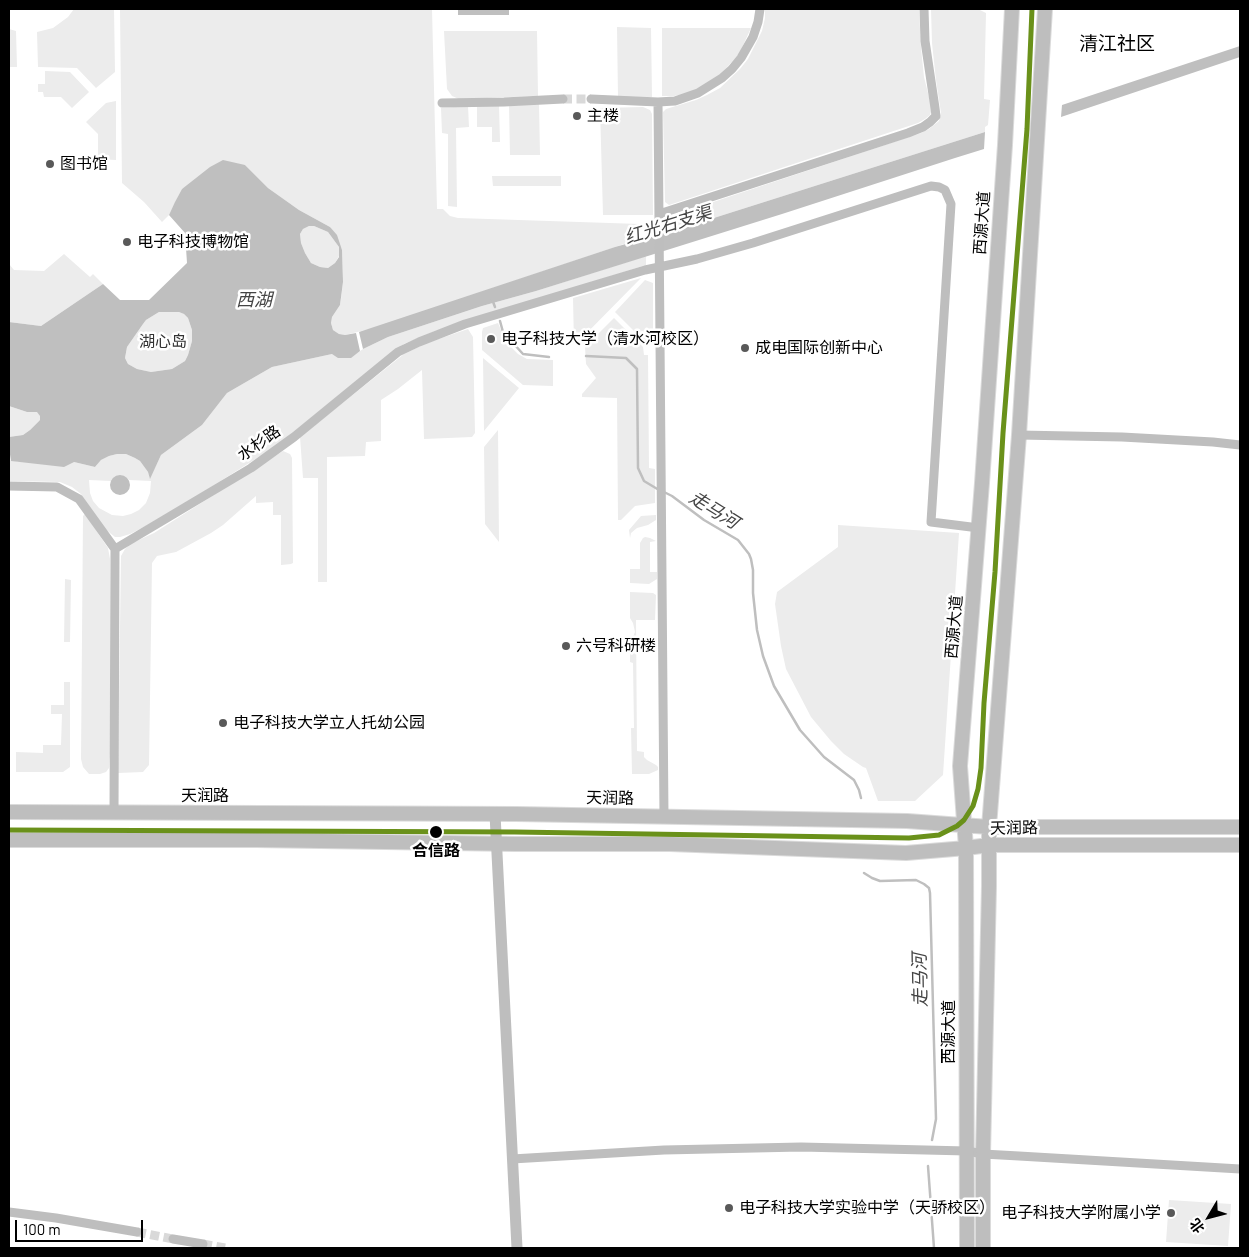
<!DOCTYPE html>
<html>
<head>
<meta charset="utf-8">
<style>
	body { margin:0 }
	#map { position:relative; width:1249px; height:1257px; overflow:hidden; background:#fff; font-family:Barlow,"Noto Sans SC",sans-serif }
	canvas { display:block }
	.frame { position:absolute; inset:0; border:10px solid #000; pointer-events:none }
	.north { position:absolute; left:1184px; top:1192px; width:50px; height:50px; -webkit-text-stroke:4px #fff; paint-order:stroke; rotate:233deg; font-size:14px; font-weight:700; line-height:20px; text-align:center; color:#000 }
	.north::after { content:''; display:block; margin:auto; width:18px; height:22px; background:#000; clip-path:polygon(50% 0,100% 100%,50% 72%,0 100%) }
	.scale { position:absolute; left:15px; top:1220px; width:128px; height:22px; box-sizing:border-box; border:2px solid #000; border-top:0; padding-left:6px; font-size:15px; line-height:18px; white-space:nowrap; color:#000; -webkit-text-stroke:4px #fff; paint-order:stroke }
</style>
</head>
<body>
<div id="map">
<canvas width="1249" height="1257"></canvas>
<div class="frame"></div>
<div class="north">北</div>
<div class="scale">100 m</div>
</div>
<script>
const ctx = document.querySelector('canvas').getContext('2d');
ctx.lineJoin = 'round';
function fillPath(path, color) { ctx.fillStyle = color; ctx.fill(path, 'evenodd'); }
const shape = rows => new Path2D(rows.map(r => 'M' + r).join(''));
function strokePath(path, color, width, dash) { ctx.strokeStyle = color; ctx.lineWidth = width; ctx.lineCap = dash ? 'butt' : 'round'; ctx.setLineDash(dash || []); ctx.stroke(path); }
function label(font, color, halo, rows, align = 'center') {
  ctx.font = font + ' Barlow,"Noto Sans SC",sans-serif'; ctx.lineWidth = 5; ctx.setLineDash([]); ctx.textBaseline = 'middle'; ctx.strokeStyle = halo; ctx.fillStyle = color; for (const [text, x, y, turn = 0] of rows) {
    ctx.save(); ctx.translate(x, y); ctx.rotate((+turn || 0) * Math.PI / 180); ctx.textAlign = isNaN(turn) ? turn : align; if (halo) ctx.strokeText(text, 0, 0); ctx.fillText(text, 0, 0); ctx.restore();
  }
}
const green = shape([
	[74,9,114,9,115,72,96,88,77,68,38,67,37,32,53,28,68,17],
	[120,9,432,9,437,209,443,209,450,216,458,218,640,224,639,239,374,328,345,335,339,334,333,330,331,323,332,317,340,305,341,299,343,282,342,250,330,227,299,210,268,188,245,165,182,189,169,215,162,222,144,202,122,183],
	[765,9,919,9,921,48,924,77,932,109,930,115,925,119,918,123,669,205,665,202,663,112,666,109,696,100,707,95,720,88,740,69,748,59,762,31,765,18],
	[931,9,978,9,986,13,984,99,990,100,988,125,985,127,985,132,676,230,676,223,671,224,671,216,921,133,929,129,939,121,941,113,936,80,932,43],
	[617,27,651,28,652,97,618,98],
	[662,28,751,28,739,54,720,75,707,85,684,94,674,96,662,96],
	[9,29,16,31,17,67,9,67],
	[444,31,537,31,538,96,459,99,452,96,447,89],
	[45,71,70,72,89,92,72,108,61,97,44,97,43,92,38,92,38,84,45,84],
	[116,101,116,160,98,159,98,134,86,122,106,103],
	[539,104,540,155,510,155,509,105],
	[499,105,500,142,492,142,492,127,477,127,477,106],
	[468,106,469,127,456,128,457,207,448,206,448,134,442,133,441,108],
	[643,107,650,110,652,114,653,215,603,215,600,108],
	[492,176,561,176,561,186,493,186],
	[309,226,314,226,328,232,339,247,339,256,335,263,328,268,320,267,311,263,305,253,301,243,300,234,303,229],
	[64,254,90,277,93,274,103,284,41,326,9,322,9,264,14,270,44,271],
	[646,256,646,265,435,331,404,344,390,354,276,446,200,494,144,527,130,534,120,537,115,537,105,529,81,494,72,487,60,482,9,481,9,460,20,462,74,462,95,467,101,460,109,456,117,454,126,454,135,458,140,461,148,472,150,478,161,455,202,425,227,393,272,367,332,354,350,358,363,349,388,337,482,306,536,291],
	[127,478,129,480,151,481,150,493,146,503,139,510,131,514,123,516,112,515,99,508,93,501,90,493,89,480,111,481,112,479],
	[641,278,576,344,574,344,573,298],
	[645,280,653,283,653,338,648,338,648,345,615,312],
	[159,312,179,312,184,314,188,318,192,330,192,341,188,355,185,361,172,369,151,372,137,369,128,364,125,358,127,347,143,324,146,320],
	[614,318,643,347,644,355,648,355,649,468,655,469,655,503,635,506,621,520,618,520,617,398,582,397,582,394,596,378,586,364,585,347],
	[498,323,506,342,518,354,527,359,553,360,553,386,523,385,482,350,482,332,483,328],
	[468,329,473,337,475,433,472,437,424,439,422,370,398,389,381,400,381,441,366,442,365,456,327,457,327,582,318,582,318,478,303,478,300,437,404,354,424,344],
	[483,358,519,388,484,431],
	[9,406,27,412,38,412,40,416,40,420,30,430,23,435,9,437],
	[498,430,499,542,485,524,484,447],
	[283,451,290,454,292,458,293,563,291,564,281,565,281,515,273,515,273,502,256,503,256,496,223,525,211,533,176,552,157,556,152,563,149,765,143,772,118,773,121,556,125,549,130,544,154,533],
	[85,514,108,548,110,559,110,754,109,768,106,772,100,774,89,774,83,767,81,759,83,516],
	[656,515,656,520,648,525,637,528,631,533,630,538,629,530,641,516],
	[838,525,959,533,943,775,915,801,878,801,866,768,863,767,844,754,831,741,811,717,786,669,781,646,775,604,777,592,838,547],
	[645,537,650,538,656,541,650,542,650,572,657,572,657,579,649,584,630,583,630,569,640,569,640,543,643,538],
	[65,579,71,580,70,642,64,642],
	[630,592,653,593,656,595,655,620,636,620,637,751,644,752,644,757,647,760,656,765,658,767,658,770,649,774,632,774,631,728,634,728,633,663,630,662,630,640,633,637,635,632,633,623,630,618],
	[64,682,70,682,70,767,63,772,16,772,16,752,43,753,43,745,61,745,62,714,51,714,51,705,64,705],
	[1169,1200,1231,1204,1228,1246,1166,1242]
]);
const water = shape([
	[458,9,509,9,509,15,458,15],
	[1240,46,1240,57,1061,117,1062,105],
	[985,132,984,149,955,158,782,214,536,291,482,306,388,337,363,349,359,332,615,247,676,230],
	[223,160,245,165,268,188,299,210,330,227,337,235,342,250,343,282,340,305,332,317,331,323,333,330,339,334,345,335,356,333,360,351,351,358,338,358,332,354,272,367,227,393,202,425,161,455,150,479,148,472,140,461,135,458,126,454,117,454,109,456,101,460,95,467,74,462,64,467,11,461,9,448,9,437,23,435,30,430,40,420,40,416,37,412,27,412,9,406,9,322,41,326,103,284,120,300,149,300,187,263,185,233,169,215,175,202,182,189,210,167],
	[309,226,314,226,328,232,339,247,339,257,335,263,328,268,320,267,311,263,305,253,301,243,300,234,303,229],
	[159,312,179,312,184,314,188,318,192,330,192,341,188,355,185,361,172,369,151,372,137,369,128,364,125,358,127,347,143,324,146,320],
	'110 485a10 10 0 1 1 20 0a10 10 0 1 1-20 0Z'
]);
const stream = shape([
	[492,299,495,307],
	[500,321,503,332,523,354,549,357],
	[586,356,626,358,637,369,638,468,644,481,659,490],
	[664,492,672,496,704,520,738,540,749,554,751,559,753,570,753,593,757,630,763,656,774,686,800,730,824,757,854,780,859,790,861,798],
	[864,873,872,878,880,881,916,880,924,884,929,888,930,893,936,1119,932,1140],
	[928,1166,934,1248]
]);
const minorTunnel = shape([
	[563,99,591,99],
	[137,1232,173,1239],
	[203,1244,225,1248]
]);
const minor = shape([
	[591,99,658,102,675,101,698,93,722,78,732,69,741,58,753,37,758,22,760,9],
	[658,102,664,816],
	[442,103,504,102,563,99],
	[659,214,908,133,923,127,930,122,936,116,935,108,925,41,924,9],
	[1019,435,1122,437,1213,442,1240,445],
	[9,486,57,487,79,499,115,549],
	[114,813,115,549,251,468,294,437,398,352,419,342,465,324,645,270,697,259,753,243,931,186,939,187,945,190,951,204,931,522,979,528],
	[512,1159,664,1150,801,1147,967,1151,983,1154,1019,1156,1240,1169],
	[9,1212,56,1218,137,1232],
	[173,1239,203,1244]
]);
const tertiary = shape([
	[495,814,517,1248]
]);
const primary = shape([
	[9,812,516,814,907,821,989,827,1240,827],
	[9,840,256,840,515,844,670,844,906,853,966,848,989,845,1240,845],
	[967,1248,966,848,960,766,982,483,1005,145,1012,9],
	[983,1248,983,1154,989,886,989,827,1019,435,1045,9]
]);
const tram1 = shape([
	[9,830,515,832,909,838,939,835,957,826,964,820,973,806,978,789,981,768,984,703,995,572,1003,433,1027,129,1032,9]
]);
const markers = [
	[577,116,5,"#595959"],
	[50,164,5,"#595959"],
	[127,242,5,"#595959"],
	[491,339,5,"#595959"],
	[745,348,5,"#595959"],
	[566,646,5,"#595959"],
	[223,723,5,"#595959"],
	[436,832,7,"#000"],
	[729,1208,5,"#595959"],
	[1171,1213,5,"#595959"]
];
const poiNames = [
	["主楼",587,116],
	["图书馆",60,164],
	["电子科技博物馆",137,242],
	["电子科技大学（清水河校区）",501,339],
	["成电国际创新中心",755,348],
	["六号科研楼",576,646],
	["电子科技大学立人托幼公园",233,723],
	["电子科技大学实验中学（天骄校区）",739,1208],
	["电子科技大学附属小学",1161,1213,"right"]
];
const streetNames = [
	["西源大道",982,223,-86],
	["水杉路",259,443,-35],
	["西源大道",954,627,-85],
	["天润路",205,796],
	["天润路",610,798,1],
	["天润路",1014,828,-1],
	["西源大道",949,1032,-90]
];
const parkNames = [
	["湖心岛",163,342]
];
const stopNames = [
	["合信路",436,851]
];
const waterNames = [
	["红光右支渠",668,225,-17],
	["西湖",254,300],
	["走马河",714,510,32],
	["走马河",920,980,-91]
];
const quarterNames = [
	["清江社区",1117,44]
];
fillPath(green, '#ececec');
fillPath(water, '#bfbfbf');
strokePath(stream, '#bfbfbf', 2.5);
strokePath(minorTunnel, '#d9d9d9', 9, [9, 4.5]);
strokePath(primary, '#dbdbdb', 16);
strokePath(minor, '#bebebe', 9);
strokePath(tertiary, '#bebebe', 11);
strokePath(primary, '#bebebe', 14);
strokePath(tram1, '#6a911a', 5);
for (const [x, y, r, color] of markers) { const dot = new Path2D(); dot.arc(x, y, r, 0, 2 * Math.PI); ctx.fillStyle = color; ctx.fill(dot); strokePath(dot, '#fff', 2); }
label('16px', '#000', '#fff', poiNames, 'left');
label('16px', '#000', '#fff', streetNames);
label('16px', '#333', '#fff', parkNames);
label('bold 16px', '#000', '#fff', stopNames);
label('italic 18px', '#444', '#fff', waterNames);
label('19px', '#000', '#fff', quarterNames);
</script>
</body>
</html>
